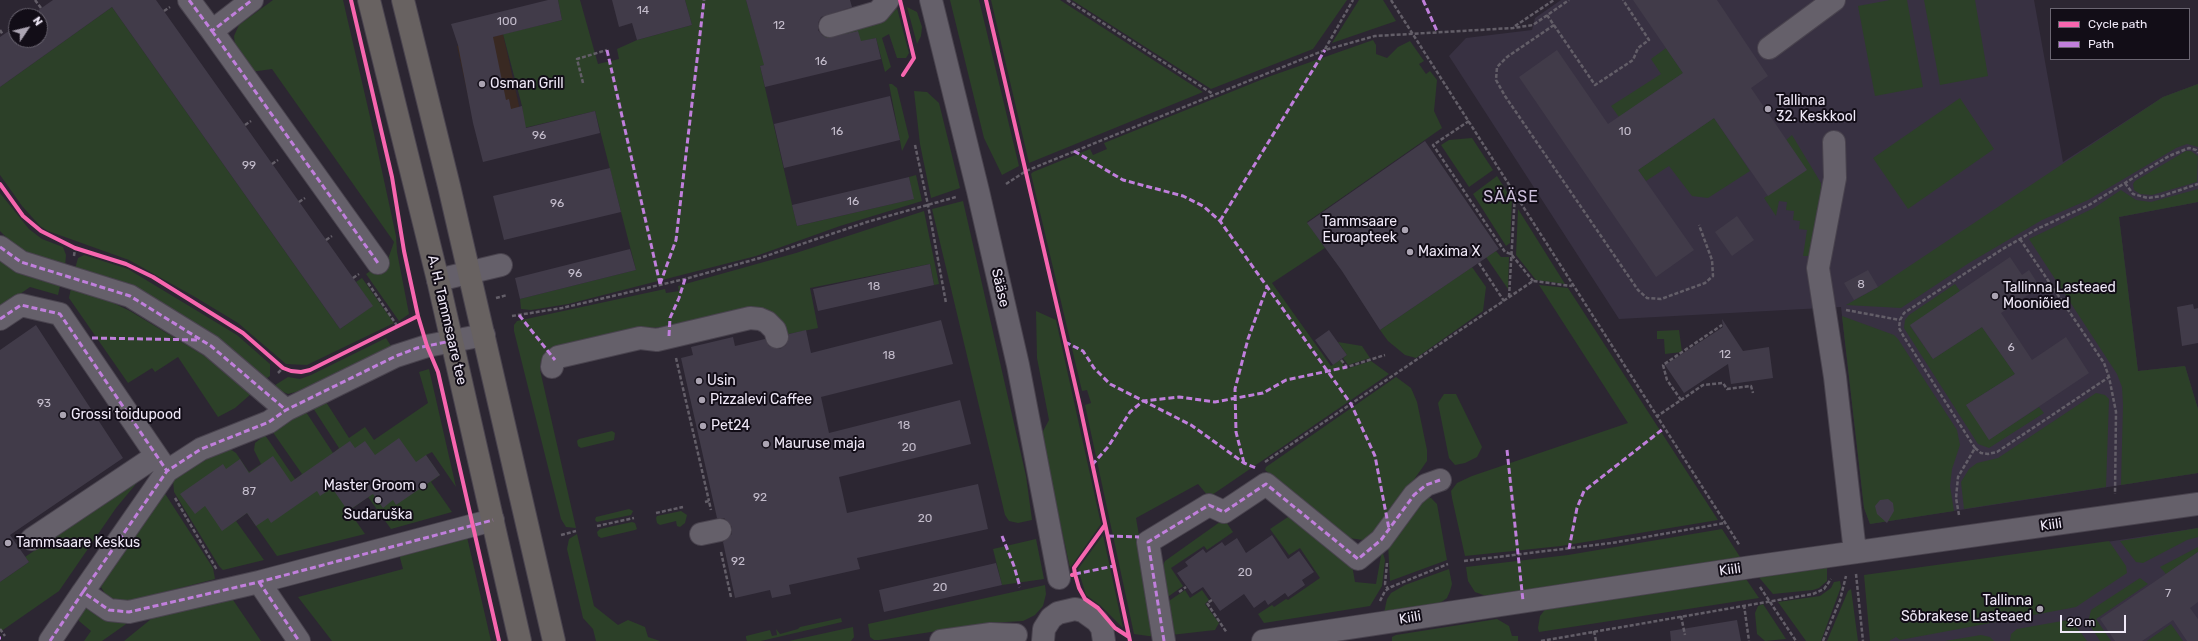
<!DOCTYPE html>
<html>
<head>
<meta charset="utf-8">
<style>
	body { margin:0 }
	#map { position:relative; width:2198px; height:641px; overflow:hidden; background:#2c2632; font-family:Rubik,sans-serif }
	canvas { display:block }
	.legend { position:absolute; left:2050px; top:8px; width:140px; height:52px; box-sizing:border-box; background:#120d17; border:1px solid #6a6571; margin:0; padding:5px 7px; list-style:none; font-size:12px; color:#efe8f7 }
	.legend li { display:flex; align-items:center; gap:8px; height:20px }
	.legend b { width:20px; border:1px solid #6a6571 }
	.north { position:absolute; left:8px; top:8px; width:40px; height:40px; box-sizing:border-box; background:#120d17; border:1px solid #6a6571; border-radius:50%; rotate:55deg; font-size:11px; font-weight:700; line-height:16px; text-align:center; color:#efe8f7 }
	.north::after { content:''; display:block; margin:auto; width:14px; height:18px; background:#aba4b2; clip-path:polygon(50% 0,100% 100%,50% 72%,0 100%) }
	.scale { position:absolute; left:2060px; top:615px; width:66px; height:18px; box-sizing:border-box; border:2px solid #efe8f7; border-top:0; padding-left:5px; font-size:12px; line-height:14px; white-space:nowrap; color:#efe8f7; -webkit-text-stroke:3px #120d17; paint-order:stroke }
</style>
</head>
<body>
<div id="map">
<canvas width="2198" height="641"></canvas>
<ul class="legend">
<li><b style="height:5px;background:#f766af"></b>Cycle path</li>
<li><b style="height:5px;background:#c07fdc"></b>Path</li>
</ul>
<div class="north">N</div>
<div class="scale">20 m</div>
</div>
<script>
const ctx = document.querySelector('canvas').getContext('2d');
ctx.lineJoin = 'round';
function fillPath(path, color) { ctx.fillStyle = color; ctx.fill(path, 'evenodd'); }
const shape = rows => new Path2D(rows.map(r => 'M' + r).join(''));
function strokePath(path, color, width, dash) { ctx.strokeStyle = color; ctx.lineWidth = width; ctx.lineCap = dash ? 'butt' : 'round'; ctx.setLineDash(dash || []); ctx.stroke(path); }
function label(font, color, halo, rows, align = 'center') {
  ctx.font = font + ' Rubik,sans-serif'; ctx.lineWidth = 4; ctx.setLineDash([]); ctx.textBaseline = 'middle'; ctx.strokeStyle = halo; ctx.fillStyle = color; for (const [text, x, y, turn = 0] of rows) {
    ctx.save(); ctx.translate(x, y); ctx.rotate((+turn || 0) * Math.PI / 180); ctx.textAlign = isNaN(turn) ? turn : align; if (halo) ctx.strokeText(text, 0, 0); ctx.fillText(text, 0, 0); ctx.restore();
  }
}
const commercial = shape([
	[503,34,524,128,478,140,457,46]
]);
const education = shape([
	[1561,0,2034,0,2063,162,2163,97,2198,84,2198,202,2119,217,2138,371,2185,366,2198,409,2198,473,1870,524,1864,507,1841,307,1619,319,1449,56,1466,38,1532,30,1535,18],
	[2198,528,2198,641,1887,641,1878,577]
]);
const green = shape([
	[273,0,343,0,374,134,396,236,397,252,409,314,399,321,366,274,388,259,394,242,272,69,251,72,235,45,234,36,239,25],
	[558,0,580,0,598,64,619,59,617,49,637,40,692,25,685,0,746,0,761,52,887,18,897,8,909,53,906,58,897,58,889,34,882,38,891,67,885,72,876,38,760,66,797,226,913,199,909,177,916,175,922,201,840,226,756,256,568,304,531,310,521,309,520,299,636,270,595,111,524,128,522,106,503,34,562,20],
	[950,0,979,0,1019,166,1002,175,984,138],
	[991,0,1060,0,1203,92,1029,163],
	[1072,0,1347,0,1313,49,1211,89],
	[1359,0,1383,0,1396,21,1332,43],
	[1890,0,1907,0,1923,87,1875,96,1858,6],
	[1924,0,1975,0,1988,76,1940,85],
	[112,7,340,329,372,306,356,282,362,278,394,323,307,365,286,364,238,323,195,297,129,260,48,231,40,226,22,206,0,175,0,87],
	[907,7,917,12,922,27,921,36,917,44],
	[1373,40,1376,45,1376,54,1387,58,1398,47,1410,41,1424,61,1419,64,1426,74,1430,71,1437,80,1434,111,1442,128,1307,222,1325,248,1272,283,1331,366,1340,360,1346,369,1371,361,1389,374,1209,497,1198,484,1136,518,1156,637,1134,634,1085,405,1091,403,1087,390,1082,391,1031,174,1033,172,1090,149,1093,155,1107,149,1104,143,1268,77],
	[1666,48,1683,73,1619,117,1611,106,1661,74,1651,59],
	[889,84,892,84,897,88,909,137,902,151],
	[2198,84,2198,147,2187,144,2176,148,2088,200,2042,220,1969,263,1901,308,1846,305,1878,287,2163,97],
	[914,91,927,92,939,103,960,188,931,198,920,144],
	[1960,98,1994,149,1908,209,1873,158],
	[1714,118,1750,171,1708,198,1692,196,1669,166,1646,181,1638,170],
	[1792,135,1821,183,1820,206,1810,256,1803,256,1807,230,1799,229,1800,221,1793,220,1794,211,1786,210,1787,202,1779,201,1776,216,1764,198,1806,170,1786,140],
	[1472,138,1493,170,1469,187,1441,145,1449,140],
	[2186,151,2191,151,2198,156,2197,182,2152,195,2140,194,2134,190,2133,184,2135,181],
	[1497,176,1512,200,1510,243,1506,246,1473,194],
	[2198,189,2198,202,2119,217,2138,371,2185,366,2198,409,2198,473,2121,485,2123,405,2122,387,2117,374,2029,239,2094,208,2121,190,2136,200,2151,202],
	[0,193,29,229,42,239,63,247,66,255,65,267,30,256,12,244,4,235,0,231],
	[963,201,1026,476,1032,520,1018,523,1009,521,1005,515,932,209],
	[1518,209,1565,284,1536,280,1516,255],
	[924,211,939,284,934,285,930,264,810,288,818,328,784,335,780,324,663,327,638,329,547,352,541,360,540,370,576,528,566,527,561,519,514,331,514,325,517,321,665,289,666,293,679,291,678,286,796,253],
	[1496,251,1501,257,1509,257,1508,289,1486,257],
	[84,255,128,269,237,335,270,364,270,376,264,380,75,269,78,258],
	[0,259,27,276,60,286,58,295,30,287,0,308],
	[1472,267,1486,287,1483,311,1416,358,1405,355,1388,341,1380,330],
	[1955,284,1960,291,1910,326,1933,359,1982,327,2015,374,1966,405,1990,439,2039,407,2044,413,1989,448,1978,444,1904,328,1905,320,1909,315],
	[1539,285,1568,288,1718,520,1561,546,1465,556,1452,498,1451,491,1457,483,1472,476,1628,423],
	[71,288,103,298,130,311,203,355,251,394,235,408,218,417,178,357,155,372,152,368,128,383,69,298],
	[1036,311,1056,320,1101,524,1070,568,1041,435,1049,420,1037,358],
	[1842,316,1894,335,1898,339,1957,430,1960,445,1952,469,1950,486,1954,511,1870,524,1864,508],
	[1679,330,1682,352,1665,354,1664,339,1657,339,1657,331],
	[386,338,391,346,303,390,288,394,272,387,288,377,300,379,311,375],
	[1338,342,1362,346,1370,358,1348,365,1343,358,1347,355],
	[429,369,456,487,432,452,426,455,440,475,431,482,452,512,391,529,368,497,349,511,365,534,277,556,247,513,236,521,264,560,223,570,219,566,174,492,173,480,223,449,230,449,236,453,249,472,261,464,254,450,255,443,265,435,295,479,302,474,272,431,306,412,333,453,339,448,313,408,326,402,349,438,365,427,374,440,428,403,419,372],
	[1396,377,1411,388,1417,402,1427,450,1427,461,1376,534,1363,540,1349,538,1265,470,1266,467],
	[2096,393,2105,395,2109,399,2106,487,1964,509,1961,482,1969,469,1977,463,1998,458],
	[1444,394,1456,394,1482,447,1477,457,1465,463,1455,465,1449,458,1438,403],
	[612,431,615,433,614,440,581,448,578,446,577,441,579,439],
	[141,478,116,508,59,591,0,632,0,582,29,562,25,557],
	[164,492,213,568,215,579,125,602,107,597,101,587,102,582],
	[1426,497,1431,498,1437,504,1447,560,1390,581,1388,543],
	[629,509,633,511,631,515,597,522,595,520,596,517],
	[681,511,687,515,685,523,680,527,677,526,676,521,660,525,657,523,656,518,657,516],
	[1294,513,1352,565,1355,582,1376,584,1382,550,1385,560,1382,586,1370,606,1264,623,1258,614,1272,605,1274,607,1286,599,1288,600,1320,578,1300,548,1289,555,1270,529],
	[1224,519,1233,532,1207,550,1204,546,1171,568,1183,586,1165,599,1162,568,1165,561],
	[632,522,635,523,637,529,635,530,601,538,598,536,597,532,600,529],
	[2198,528,2198,537,2187,540,2143,563,2136,562,2120,541],
	[1722,529,1742,560,1486,596,1475,592,1468,581,1466,567,1568,555],
	[577,534,594,606,618,625,628,620,645,627,648,637,660,641,596,641,593,629,583,618,567,549,569,539],
	[1103,535,1123,628,1101,606,1086,595,1078,569],
	[467,537,491,641,332,641,298,597,403,569,399,554],
	[1036,539,1044,579,1002,585,993,549],
	[2109,541,2126,566,2127,573,2076,607,1900,640,1896,637,1889,641,1870,641,1864,575],
	[2198,547,2198,552,2166,574,2160,567],
	[1827,565,1827,581,1819,588,1813,590,1773,594,1757,575],
	[1449,569,1452,584,1450,591,1447,598,1440,603,1384,613,1387,599,1391,593,1405,585],
	[1744,576,1759,598,1539,632,1538,628,1540,616,1547,607],
	[2140,578,2148,584,2096,619,2111,641,2100,641,2088,622,2091,610],
	[1840,581,1841,587,1821,641,1806,641,1778,602,1820,596,1831,588,1834,582],
	[1045,585,1046,594,1043,606,1035,615,1023,621,989,623,879,640,874,640,870,637,868,624],
	[1851,589,1858,641,1827,641,1848,591],
	[1185,590,1190,598,1202,590,1209,600,1205,604,1219,623,1215,630,1171,635,1166,603],
	[231,597,261,641,124,641,156,615],
	[1763,604,1786,639,1765,641,1757,634,1755,613,1758,606],
	[87,608,113,622,129,622,102,641,84,641,91,631,79,621,78,615,82,610],
	[841,618,842,622,761,641,747,641,746,638,746,636,770,630,772,636,777,635,776,629,780,634,798,629,800,627],
	[1497,619,1509,626,1512,636,1518,636,1518,641,1392,641,1392,637,1396,635],
	[2068,620,2079,630,2087,641,2010,641,2011,634,2017,629],
	[2171,624,2183,641,2147,641],
	[853,627,854,637,851,641,789,641],
	[1981,635,1990,637,1994,641,1945,641]
]);
const building = shape([
	[53,0,156,0,373,306,340,329,112,7,0,87,0,37,16,26,16,40,40,40,40,16,30,16],
	[548,0,558,0,562,20,493,37,506,100,509,99,511,109,522,106,526,128,595,111,600,133,483,162,473,123,458,45,451,24],
	[612,0,685,0,692,25,637,40,632,23,619,27],
	[746,0,850,0,852,7,821,17,818,23,818,30,822,35,827,38,858,31,861,41,876,38,881,59,765,87,760,66,764,65],
	[1633,0,1717,0,1768,76,1751,88,1807,170,1768,196,1714,118,1638,170,1694,250,1656,277,1519,77,1557,50,1608,124,1683,73],
	[890,96,900,140,784,168,774,124],
	[1425,141,1499,249,1380,330,1342,271,1307,223],
	[610,168,621,212,504,240,493,196],
	[909,177,914,199,797,226,792,205],
	[1737,216,1754,240,1732,256,1715,232],
	[630,249,636,270,520,299,515,278],
	[2010,257,2022,275,2029,270,2040,287,2001,313,2032,360,2066,337,2089,373,1989,440,1966,405,2015,374,1982,327,1933,359,1910,325],
	[930,264,934,285,818,311,813,289],
	[1868,270,1878,287,1854,300,1844,283],
	[2193,304,2194,309,2198,308,2198,343,2182,346,2177,307],
	[1722,319,1743,351,1769,347,1773,378,1731,384,1728,364,1684,393,1665,365,1723,327],
	[941,320,953,364,821,397,829,433,960,400,971,444,839,477,847,513,978,484,988,529,857,558,860,569,789,585,791,594,772,598,770,590,735,598,723,542,732,534,732,527,724,518,717,518,681,358,693,355,691,347,733,337,735,346,765,339,769,346,780,349,786,345,789,334,806,330,811,353],
	[36,325,123,458,10,535,29,562,0,582,0,350],
	[1329,330,1347,355,1333,365,1315,340],
	[399,438,416,462,426,455,440,475,396,505,393,500,383,508,373,494,348,511,332,488,320,496,317,491,271,523,268,518,256,526,247,513,222,531,205,506,195,514,180,494,223,464,226,469,240,459,249,473,273,456,291,482,350,441,355,448,365,441,375,455],
	[1888,499,1893,503,1894,511,1887,523,1877,514,1875,506,1880,500],
	[1272,535,1288,559,1299,551,1314,572,1302,580,1305,585,1288,597,1285,593,1268,605,1265,600,1254,608,1244,594,1220,611,1203,587,1192,594,1177,573,1188,566,1185,562,1203,549,1206,553,1222,542,1225,546,1237,538,1246,553],
	[2198,552,2198,602,2190,608,2198,619,2198,641,2187,641,2173,620,2142,641,2115,641,2100,619],
	[996,563,1002,585,884,612,879,590],
	[1737,620,1741,641,1671,641,1670,631]
]);
const path = shape([
	[35,0,41,8],
	[1067,0,1213,94],
	[1391,0,1740,546],
	[164,11,170,7],
	[1547,15,1595,85,1633,60,1638,48,1649,40,1623,0],
	[1554,25,1507,57,1497,67,1496,80,1505,96,1638,290,1647,298,1661,299,1705,283,1713,276,1712,260,1699,225],
	[1515,26,1554,0],
	[0,30,3,35],
	[1325,49,1353,0],
	[583,83,577,59,607,50],
	[1469,121,1433,145,1505,252,1511,254,1533,281],
	[245,125,251,121],
	[915,145,928,205,946,303],
	[272,164,278,160],
	[2125,183,2133,194,2148,198,2162,196,2198,184],
	[1006,184,1026,171,1325,50,1375,36,1513,28,1533,25,1569,0],
	[299,202,305,198],
	[2020,239,2104,363,2109,377,2116,412,2115,494],
	[326,240,332,236],
	[74,256,75,248],
	[1479,263,1504,301],
	[353,278,359,274],
	[368,283,398,327],
	[1509,297,1515,194],
	[496,298,507,295],
	[1846,310,1900,320],
	[512,316,562,308,685,279,760,258,867,222,956,197],
	[676,358,709,501],
	[1341,360,1347,367,1385,355],
	[278,373,283,368],
	[1681,400,1667,380,1663,365,1722,325],
	[1656,417,1703,385,1723,383,1727,389,1751,386,1753,393],
	[1975,448,1981,453,1988,454,1997,452,2109,377],
	[1265,462,1533,281,1572,286],
	[175,498,217,570],
	[705,502,709,501,711,510],
	[656,513,683,507],
	[1959,515,1956,498,1958,477,1975,448,1904,337,1899,328,1900,320,1904,313,2001,250,2037,229,2089,205,2169,156,2189,148,2196,150,2198,153],
	[597,526,634,518],
	[561,535,576,531],
	[721,552,731,597],
	[1464,561,1612,543,1725,523],
	[1387,563,1385,584,1388,589],
	[1856,574,1863,641],
	[1760,587,1796,641],
	[1179,592,1186,587],
	[1212,600,1207,603,1227,633],
	[1380,601,1385,591,1391,587,1448,564],
	[1744,605,1749,641],
	[1681,616,1685,635],
	[0,629,5,636],
	[1594,631,1596,641],
	[1541,641,1813,594,1824,589,1831,579],
	[1823,641,1840,600,1846,576]
]);
const minor = shape([
	[189,0,212,31,252,0],
	[931,0,978,191,1018,365,1059,578],
	[830,26,878,12,888,0],
	[212,31,378,263],
	[1769,48,1834,0],
	[1834,142,1835,178,1818,268,1835,377,1855,552],
	[0,247,21,262,130,296,211,346,286,410],
	[438,280,501,265],
	[0,319,21,305,60,314,167,471],
	[552,367,553,361,558,357,640,338,657,340,750,318,760,319,767,322,775,330,777,337],
	[701,534,720,530],
	[32,539,156,456],
	[259,582,299,641],
	[83,592,167,471,201,449,269,422,286,410,396,356,427,346,484,335],
	[50,641,83,592,109,610,129,612,259,582,493,520],
	[941,641,991,634,1016,635],
	[1043,641,1044,629,1051,618,1058,613,1075,609,1083,611,1097,621,1102,628,1104,641],
	[1164,641,1148,542,1209,505,1224,512,1266,484,1358,559,1381,540,1414,495,1426,485,1440,480],
	[1263,641,1751,567,2198,504]
]);
const major = shape([
	[369,0,438,280,520,641],
	[403,0,449,186,554,641]
]);
const quiet = shape([
	[189,0,212,31,252,0],
	[1423,0,1437,31],
	[212,31,378,263],
	[607,50,660,284],
	[1074,151,1123,180,1183,196,1203,206,1220,221,1351,404,1375,456,1389,529],
	[1220,221,1325,50],
	[0,247,21,262,130,296,211,346,286,410],
	[660,284,676,240,704,0],
	[519,315,555,360],
	[0,319,21,305,60,314,167,471],
	[669,336,670,318,679,298,685,279],
	[92,338,200,340],
	[1065,342,1083,351,1094,368,1110,384,1191,425,1244,463,1256,468],
	[1507,450,1523,601],
	[1244,463,1236,432,1235,389,1248,339,1267,287],
	[1092,465,1108,447,1130,412,1143,401,1179,397,1215,402,1263,393,1286,380,1347,367],
	[1002,536,1014,566,1020,587],
	[1108,536,1139,537],
	[1569,549,1577,508,1584,491,1663,429],
	[1075,574,1114,566],
	[259,582,299,641],
	[83,592,167,471,201,449,269,422,286,410,396,356,417,348,451,341],
	[0,638,1,638],
	[50,641,83,592,109,610,129,612,259,582,493,520],
	[1164,641,1148,542,1209,505,1224,512,1266,484,1358,559,1381,540,1414,495,1426,485,1440,480]
]);
const cycleway = shape([
	[351,0,392,177,404,251,418,316,427,346,438,372,499,641],
	[900,0,914,58,903,75],
	[986,0,1080,406,1130,641],
	[0,184,23,216,41,231,75,248,126,264,153,277,243,333,283,368,291,371,301,372,310,370,418,316],
	[1075,574,1074,568,1105,525],
	[1072,575,1075,574,1079,588,1085,599,1098,608,1115,628,1129,637]
]);
const markers = [
	[482,84,4,"#aba4b2"],
	[1768,109,4,"#aba4b2"],
	[1405,230,4,"#aba4b2"],
	[1410,252,4,"#aba4b2"],
	[1995,296,4,"#aba4b2"],
	[699,381,4,"#aba4b2"],
	[702,400,4,"#aba4b2"],
	[63,415,4,"#aba4b2"],
	[703,426,4,"#aba4b2"],
	[766,444,4,"#aba4b2"],
	[423,486,4,"#aba4b2"],
	[378,500,4,"#aba4b2"],
	[8,543,4,"#aba4b2"],
	[2040,609,4,"#aba4b2"]
];
const numberNames = [
	["14",643,11],
	["100",507,22],
	["12",779,26],
	["16",821,62],
	["16",837,132],
	["10",1625,132],
	["96",539,136],
	["99",249,166],
	["16",853,202],
	["96",557,204],
	["96",575,274],
	["8",1861,285],
	["18",874,287],
	["6",2011,348],
	["12",1725,355],
	["18",889,356],
	["93",44,404],
	["18",904,426],
	["20",909,448],
	["87",249,492],
	["92",760,498],
	["20",925,519],
	["92",738,562],
	["20",1245,573],
	["20",940,588],
	["7",2168,594]
];
const poiNames = [
	["Osman Grill",490,84],
	["Tallinna",1776,101],
	["32. Keskkool",1776,117],
	["Tammsaare",1397,222,"right"],
	["Euroapteek",1397,238,"right"],
	["Maxima X",1418,252],
	["Tallinna Lasteaed",2003,288],
	["Mooniõied",2003,304],
	["Usin",707,381],
	["Pizzalevi Caffee",710,400],
	["Grossi toidupood",71,415],
	["Pet24",711,426],
	["Mauruse maja",774,444],
	["Master Groom",415,486,"right"],
	["Sudaruška",378,515,"center"],
	["Tammsaare Keskus",16,543],
	["Tallinna",2032,601,"right"],
	["Sõbrakese Lasteaed",2032,617,"right"]
];
const streetNames = [
	["Sääse",1000,288,77],
	["A. H. Tammsaare tee",447,320,77],
	["Kiili",2051,525,-8],
	["Kiili",1730,570,-8],
	["Kiili",1410,618,-9]
];
const quarterNames = [
	["SÄÄSE",1511,197]
];
fillPath(commercial, '#392922');
fillPath(education, '#383142');
fillPath(green, '#2c4028');
fillPath(building, '#413b49');
strokePath(minor, '#49434e', 24);
strokePath(major, '#49434e', 24);
strokePath(path, '#635e68', 2.5, [4, 2]);
strokePath(minor, '#65606a', 22);
strokePath(major, '#686261', 22);
strokePath(quiet, '#c07fdc', 3, [6, 3]);
strokePath(cycleway, '#f766af', 4);
for (const [x, y, r, color] of markers) { const dot = new Path2D(); dot.arc(x, y, r, 0, 2 * Math.PI); ctx.fillStyle = color; ctx.fill(dot); strokePath(dot, '#120d17', 1.5); }
label('12px', '#c4bdcc', null, numberNames);
label('14px', '#efe8f7', '#120d17', poiNames, 'left');
label('14px', '#efe8f7', '#120d17', streetNames);
ctx.letterSpacing = '1px';
label('16px', '#ccbeda', '#120d17', quarterNames);
ctx.letterSpacing = '0px';
</script>
</body>
</html>
